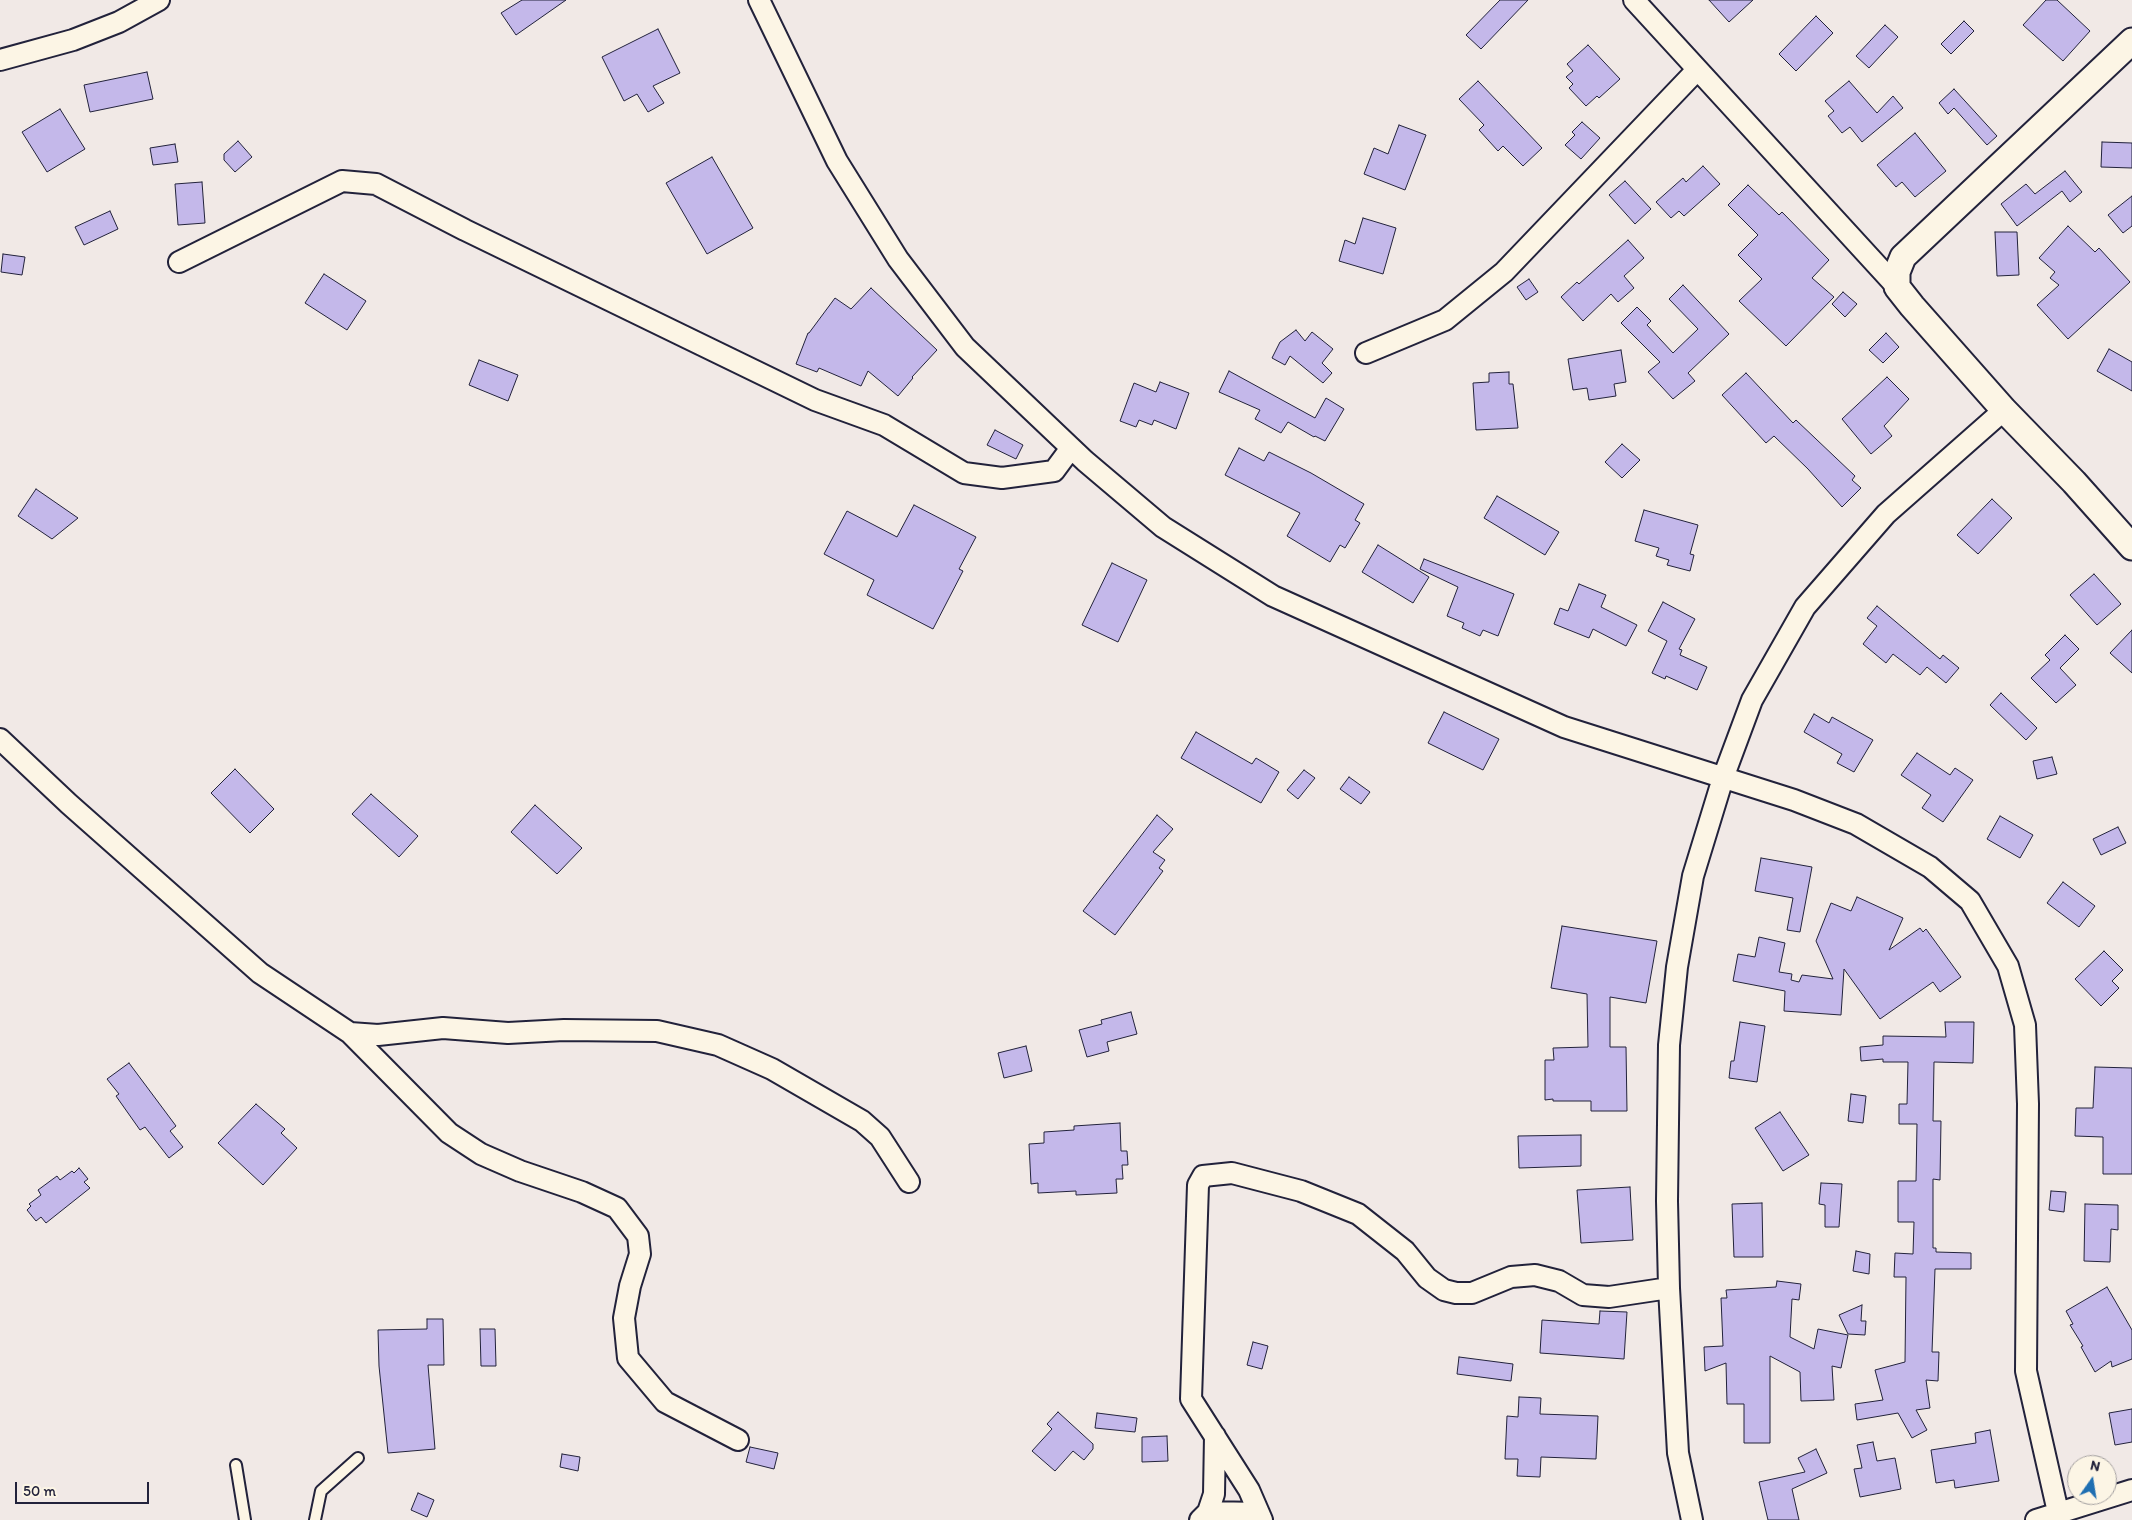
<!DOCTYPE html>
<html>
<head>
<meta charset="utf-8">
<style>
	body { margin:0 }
	#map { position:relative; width:2132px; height:1520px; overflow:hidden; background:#f1e9e6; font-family:Itim,sans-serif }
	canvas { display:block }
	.north { position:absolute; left:2067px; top:1455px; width:50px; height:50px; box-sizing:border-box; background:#fcf5e5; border:1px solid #a5a1a1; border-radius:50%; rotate:13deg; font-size:14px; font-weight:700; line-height:20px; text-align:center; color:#22223b }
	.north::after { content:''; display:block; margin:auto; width:18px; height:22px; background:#1f6fb2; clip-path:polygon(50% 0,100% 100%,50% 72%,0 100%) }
	.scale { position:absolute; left:15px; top:1482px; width:134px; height:22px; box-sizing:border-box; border:2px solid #22223b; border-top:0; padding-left:6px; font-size:15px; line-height:18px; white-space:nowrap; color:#22223b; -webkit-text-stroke:4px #fcf5e5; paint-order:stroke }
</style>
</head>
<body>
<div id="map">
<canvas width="2132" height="1520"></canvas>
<div class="north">N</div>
<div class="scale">50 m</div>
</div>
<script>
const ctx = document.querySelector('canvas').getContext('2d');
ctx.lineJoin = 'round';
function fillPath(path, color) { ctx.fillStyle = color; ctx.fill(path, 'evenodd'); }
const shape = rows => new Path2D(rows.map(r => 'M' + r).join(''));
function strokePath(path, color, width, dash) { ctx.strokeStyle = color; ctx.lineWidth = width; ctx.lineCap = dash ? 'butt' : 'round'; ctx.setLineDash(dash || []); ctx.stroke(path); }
const building = shape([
	[522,0,566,0,516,35,501,13,522,0],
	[1500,0,1528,0,1481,49,1466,35,1500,0],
	[1709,0,1753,0,1729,22,1709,0],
	[2046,0,2057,0,2090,31,2063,61,2023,25,2046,0],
	[1816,16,1833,33,1796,71,1779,54,1816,16],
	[1964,21,1974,31,1951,54,1941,44,1964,21],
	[1885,25,1898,37,1869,68,1856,56,1885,25],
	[658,29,680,73,653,86,664,103,648,112,637,94,624,101,602,57,658,29],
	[1588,45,1620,79,1599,98,1597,96,1586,106,1569,88,1573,84,1566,77,1573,71,1567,64,1588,45],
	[147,72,153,99,90,112,84,85,147,72],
	[1478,81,1542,148,1523,166,1503,146,1498,151,1479,130,1484,125,1459,99,1478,81],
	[1849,81,1877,113,1893,96,1903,108,1862,142,1850,127,1842,133,1828,116,1834,111,1825,101,1849,81],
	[1954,89,1997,136,1987,145,1954,108,1948,114,1939,103,1954,89],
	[60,109,85,149,47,172,22,132,60,109],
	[1582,122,1600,138,1581,159,1565,145,1575,135,1572,132,1582,122],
	[1399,125,1426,135,1405,190,1364,174,1374,148,1388,154,1399,125],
	[1915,133,1946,171,1915,197,1902,182,1896,187,1877,165,1915,133],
	[238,141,252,157,235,172,224,160,224,154,238,141],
	[2102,142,2132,143,2132,168,2101,167,2102,142],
	[175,144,178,162,153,165,150,148,175,144],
	[712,157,753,228,707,254,666,183,712,157],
	[1703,166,1720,184,1684,216,1679,211,1671,218,1656,202,1683,178,1686,182,1703,166],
	[2065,171,2082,192,2070,202,2062,191,2017,226,2001,204,2026,184,2035,194,2065,171],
	[1625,181,1651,209,1635,224,1609,195,1625,181],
	[202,182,205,223,178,225,175,184,202,182],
	[1748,185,1779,215,1782,212,1829,260,1812,278,1834,297,1786,346,1739,301,1762,279,1738,255,1758,235,1728,205,1748,185],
	[2132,196,2132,226,2123,233,2108,215,2132,196],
	[110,211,118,229,84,245,75,227,110,211],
	[1363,218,1396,228,1383,274,1339,261,1345,240,1355,244,1363,218],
	[2068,226,2095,252,2099,248,2130,282,2068,339,2037,305,2059,285,2050,278,2055,272,2039,258,2068,226],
	[1995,232,2017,232,2019,275,1997,276,1995,232],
	[1628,240,1644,258,1624,276,1634,288,1618,302,1611,294,1583,321,1561,297,1577,282,1579,284,1628,240],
	[3,254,25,257,22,275,1,272,3,254],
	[324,274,366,301,347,330,305,303,324,274],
	[1529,279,1538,292,1526,300,1517,287,1529,279],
	[1683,285,1729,334,1688,373,1695,381,1673,399,1648,372,1660,362,1621,323,1637,307,1651,321,1647,325,1673,353,1698,329,1669,299,1683,285],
	[871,288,937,350,912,377,913,378,898,396,868,371,861,386,819,368,817,372,796,364,808,333,809,333,835,298,851,309,871,288],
	[1843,292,1857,304,1845,317,1832,304,1843,292],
	[1296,330,1305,341,1312,332,1333,349,1322,363,1332,373,1323,383,1290,356,1285,365,1272,358,1280,342,1296,330],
	[1886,333,1899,347,1883,363,1869,350,1886,333],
	[2109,349,2132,362,2132,391,2097,371,2109,349],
	[1621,350,1626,382,1614,384,1616,396,1589,400,1587,388,1573,390,1568,359,1621,350],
	[479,360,518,375,508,401,469,385,479,360],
	[1229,371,1315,418,1326,398,1344,409,1325,441,1315,436,1314,437,1288,422,1281,433,1255,419,1260,410,1219,392,1229,371],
	[1509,372,1509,384,1513,384,1518,428,1476,430,1473,383,1489,382,1489,373,1509,372],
	[1746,373,1793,423,1796,420,1855,476,1852,480,1861,488,1842,507,1808,469,1774,436,1766,443,1722,395,1746,373],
	[1887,377,1909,399,1884,426,1892,436,1871,454,1842,419,1887,377],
	[1160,382,1189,393,1176,429,1154,420,1152,425,1139,420,1136,427,1120,421,1134,383,1156,392,1160,382],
	[995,430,1023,445,1016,459,987,445,995,430],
	[1622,444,1640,460,1622,478,1605,462,1622,444],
	[1239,448,1264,461,1269,452,1311,473,1364,504,1355,520,1360,523,1345,548,1340,545,1330,562,1287,536,1300,513,1225,475,1239,448],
	[36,489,78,518,52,539,18,516,36,489],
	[1497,496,1559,532,1545,555,1484,518,1497,496],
	[1992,499,2012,518,1978,554,1957,535,1992,499],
	[914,505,976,537,959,569,963,571,933,629,867,595,874,580,824,554,847,511,897,537,914,505],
	[1644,510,1698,525,1690,554,1694,555,1690,571,1667,565,1669,560,1656,556,1659,548,1635,541,1644,510],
	[1378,545,1429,577,1413,603,1362,572,1378,545],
	[1424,559,1514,594,1498,636,1483,630,1480,636,1462,628,1464,623,1447,616,1458,587,1420,569,1424,559],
	[1112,563,1147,580,1118,642,1082,625,1112,563],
	[2094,574,2121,604,2097,625,2070,595,2094,574],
	[1579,584,1606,595,1601,607,1637,625,1626,646,1593,629,1589,638,1554,624,1560,608,1568,611,1579,584],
	[1663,602,1695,619,1679,649,1682,650,1680,655,1707,667,1697,690,1666,676,1665,679,1652,673,1667,641,1648,631,1663,602],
	[1877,606,1940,659,1943,655,1959,668,1946,683,1927,667,1920,675,1893,654,1886,663,1863,644,1877,626,1867,618,1877,606],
	[2132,630,2132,673,2110,653,2132,630],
	[2065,635,2079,649,2060,668,2076,685,2056,703,2031,678,2050,660,2045,655,2065,635],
	[2001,693,2037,728,2026,740,1990,705,2001,693],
	[1444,712,1499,739,1483,770,1428,743,1444,712],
	[1814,714,1829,723,1832,717,1873,740,1854,772,1837,763,1842,754,1804,732,1814,714],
	[1196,732,1252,764,1256,758,1279,772,1261,803,1181,758,1196,732],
	[1917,753,1950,775,1955,768,1973,780,1943,822,1922,808,1931,795,1901,775,1917,753],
	[2052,757,2057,774,2037,779,2033,761,2052,757],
	[235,769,274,809,250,833,211,793,235,769],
	[1304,770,1315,778,1298,799,1287,790,1304,770],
	[1349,777,1370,792,1361,804,1340,789,1349,777],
	[371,794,418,836,399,857,352,814,371,794],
	[535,805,582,848,557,874,511,832,535,805],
	[1157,815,1173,829,1153,852,1165,860,1159,868,1163,871,1115,935,1083,911,1157,815],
	[2000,816,2033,835,2020,858,1987,839,2000,816],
	[2118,827,2126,843,2101,855,2093,839,2118,827],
	[1761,858,1812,867,1800,932,1787,930,1793,898,1755,891,1761,858],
	[2063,882,2095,906,2079,927,2047,903,2063,882],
	[1857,897,1903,918,1889,950,1920,928,1923,932,1926,929,1961,977,1940,992,1933,982,1880,1019,1844,969,1841,1015,1784,1011,1785,991,1733,981,1738,954,1755,957,1759,937,1785,943,1779,972,1792,974,1791,980,1799,982,1802,975,1833,979,1816,941,1831,903,1851,911,1857,897],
	[1562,926,1657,941,1646,1003,1610,997,1610,1047,1626,1047,1627,1111,1591,1111,1591,1101,1553,1101,1553,1099,1545,1100,1545,1060,1554,1060,1553,1048,1588,1047,1587,994,1551,988,1562,926],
	[2104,951,2123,970,2112,981,2119,988,2101,1006,2075,979,2104,951],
	[1131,1012,1137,1034,1107,1042,1109,1051,1087,1057,1079,1030,1102,1024,1101,1020,1131,1012],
	[1740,1022,1765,1026,1757,1082,1729,1078,1731,1061,1734,1061,1740,1022],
	[1945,1022,1974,1022,1973,1063,1934,1062,1933,1121,1941,1121,1940,1180,1933,1179,1933,1248,1936,1248,1936,1252,1971,1253,1971,1269,1935,1269,1932,1352,1939,1352,1938,1381,1926,1380,1930,1408,1916,1410,1927,1430,1912,1438,1898,1413,1857,1420,1855,1404,1883,1400,1875,1370,1905,1362,1906,1277,1894,1277,1895,1253,1913,1254,1914,1222,1898,1222,1898,1181,1916,1181,1917,1124,1899,1124,1899,1104,1907,1104,1908,1062,1883,1062,1883,1059,1861,1061,1860,1047,1883,1045,1883,1036,1946,1037,1945,1022],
	[1026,1046,1032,1071,1004,1078,998,1053,1026,1046],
	[129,1063,176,1126,170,1131,183,1147,169,1158,145,1127,140,1130,116,1096,119,1094,107,1079,129,1063],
	[2095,1067,2132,1068,2132,1174,2103,1174,2103,1137,2075,1136,2076,1108,2093,1108,2095,1067],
	[1851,1094,1866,1096,1863,1123,1848,1121,1851,1094],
	[256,1104,285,1129,281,1133,297,1148,263,1185,218,1143,256,1104],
	[1780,1112,1809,1155,1783,1171,1755,1128,1780,1112],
	[1120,1123,1121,1151,1127,1151,1128,1165,1122,1165,1123,1179,1116,1179,1117,1193,1076,1195,1076,1191,1038,1193,1038,1183,1031,1184,1029,1144,1044,1143,1044,1132,1074,1130,1074,1126,1120,1123],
	[1581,1135,1581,1166,1519,1168,1518,1136,1581,1135],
	[79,1168,88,1179,84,1182,90,1188,46,1223,41,1217,36,1221,27,1210,31,1206,29,1204,41,1195,38,1190,57,1176,60,1180,72,1171,74,1173,79,1168],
	[1821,1183,1842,1184,1839,1227,1825,1227,1825,1205,1819,1204,1821,1183],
	[1630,1187,1633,1240,1581,1243,1577,1190,1630,1187],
	[2051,1191,2066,1192,2064,1212,2049,1210,2051,1191],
	[1762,1203,1763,1257,1734,1257,1732,1204,1762,1203],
	[2085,1204,2118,1205,2118,1230,2111,1229,2110,1262,2084,1261,2085,1204],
	[1856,1251,1870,1254,1869,1274,1853,1271,1856,1251],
	[1777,1281,1801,1284,1799,1300,1792,1299,1790,1337,1814,1349,1818,1329,1848,1335,1841,1368,1832,1366,1834,1400,1801,1401,1800,1372,1770,1356,1770,1443,1744,1443,1744,1404,1727,1404,1726,1363,1705,1371,1704,1347,1723,1346,1721,1298,1727,1298,1726,1290,1776,1287,1777,1281],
	[2107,1287,2132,1330,2132,1359,2112,1367,2111,1361,2095,1372,2081,1347,2083,1346,2070,1325,2073,1324,2066,1311,2107,1287],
	[1862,1305,1861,1321,1866,1321,1865,1335,1848,1334,1839,1315,1862,1305],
	[1600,1311,1627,1312,1624,1359,1540,1353,1542,1320,1599,1324,1600,1311],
	[427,1319,443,1319,444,1365,428,1365,435,1449,388,1453,379,1366,378,1330,427,1329,427,1319],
	[480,1329,495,1329,496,1366,481,1366,480,1329],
	[1253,1342,1268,1346,1262,1369,1247,1365,1253,1342],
	[1459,1357,1513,1364,1511,1381,1457,1374,1459,1357],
	[1519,1397,1541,1398,1540,1414,1598,1416,1596,1459,1541,1457,1540,1477,1517,1476,1518,1459,1505,1459,1507,1416,1518,1417,1519,1397],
	[2132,1409,2132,1442,2115,1445,2109,1413,2132,1409],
	[1058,1412,1093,1444,1093,1449,1084,1460,1073,1451,1055,1471,1032,1451,1052,1429,1047,1424,1058,1412],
	[1097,1413,1137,1418,1135,1432,1095,1428,1097,1413],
	[1990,1430,1999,1481,1955,1488,1954,1480,1936,1483,1931,1450,1976,1443,1975,1433,1990,1430],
	[1167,1436,1168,1461,1142,1462,1142,1437,1167,1436],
	[1873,1442,1877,1461,1895,1458,1901,1489,1860,1497,1854,1469,1862,1468,1857,1445,1873,1442],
	[750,1447,778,1453,774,1469,746,1462,750,1447],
	[1816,1449,1827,1473,1792,1489,1799,1520,1768,1520,1759,1482,1805,1472,1798,1458,1816,1449],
	[562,1454,580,1457,578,1471,560,1467,562,1454],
	[418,1493,434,1500,427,1517,411,1510,418,1493]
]);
const service = shape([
	[236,1465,245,1520],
	[315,1520,321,1491,358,1458]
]);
const minor = shape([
	[759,0,837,161,898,259,965,347,1085,461,1163,527,1273,596,1564,727,1794,800,1856,824,1930,867,1970,901,2008,966,2025,1025,2028,1104,2026,1371,2058,1512],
	[1634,0,1897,287],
	[0,60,73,40,119,22,159,0],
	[179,262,342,181,376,184,465,230,815,400,884,425,964,473,1002,478,1054,471,1071,448],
	[1366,353,1445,320,1504,272,1697,70],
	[0,739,69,804,260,973,350,1033,449,1133,481,1154,520,1171,582,1192,617,1208,638,1236,640,1254,630,1286,624,1318,628,1358,665,1402,738,1440],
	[350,1033,378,1035,443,1028,508,1033,564,1030,657,1031,718,1045,772,1069,862,1121,880,1137,909,1182],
	[1208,1512,1259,1513],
	[1200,1520,1208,1512,1214,1494,1215,1436],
	[1262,1520,1249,1490,1191,1399,1198,1185,1203,1176,1232,1173,1301,1191,1358,1214,1405,1251,1427,1278,1444,1290,1456,1293,1472,1293,1511,1277,1535,1275,1559,1281,1583,1295,1609,1297,1669,1288],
	[1692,1520,1678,1453,1669,1288,1667,1201,1669,1045,1677,967,1693,876,1723,778,1752,700,1805,607,1886,514,2004,410],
	[2036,1520,2132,1490]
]);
const tertiary = shape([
	[2132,41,1903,257,1897,272,1897,287,1912,306,2004,410,2074,482,2132,547]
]);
fillPath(building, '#c4b8ea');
strokePath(building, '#22223b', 1);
strokePath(service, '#22223b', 14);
strokePath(minor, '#22223b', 24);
strokePath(tertiary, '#22223b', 29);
strokePath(service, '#fcf5e5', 10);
strokePath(minor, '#fcf5e5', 20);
strokePath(tertiary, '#fcf5e5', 25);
</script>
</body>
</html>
